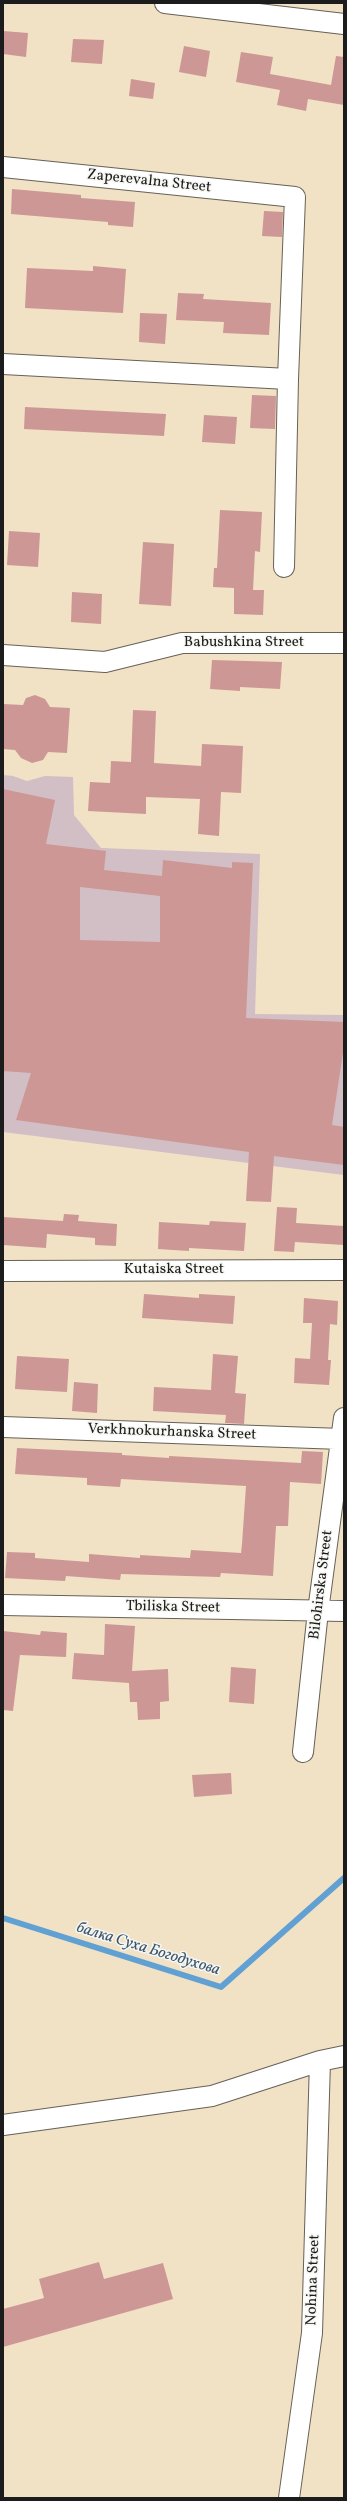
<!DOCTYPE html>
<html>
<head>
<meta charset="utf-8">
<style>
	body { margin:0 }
	#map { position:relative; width:347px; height:2501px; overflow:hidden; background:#f1e1c5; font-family:Vollkorn,serif }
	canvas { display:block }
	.frame { position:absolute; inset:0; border:4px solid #1c1c1c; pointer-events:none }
</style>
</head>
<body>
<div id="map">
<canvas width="347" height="2501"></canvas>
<div class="frame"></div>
</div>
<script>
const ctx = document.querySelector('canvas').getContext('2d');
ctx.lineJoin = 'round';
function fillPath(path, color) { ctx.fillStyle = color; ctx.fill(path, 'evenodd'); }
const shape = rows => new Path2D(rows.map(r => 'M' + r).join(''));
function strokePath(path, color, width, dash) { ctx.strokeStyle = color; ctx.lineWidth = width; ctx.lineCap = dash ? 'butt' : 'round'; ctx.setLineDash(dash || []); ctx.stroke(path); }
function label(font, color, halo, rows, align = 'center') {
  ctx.font = font + ' Vollkorn,serif'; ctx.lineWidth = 3; ctx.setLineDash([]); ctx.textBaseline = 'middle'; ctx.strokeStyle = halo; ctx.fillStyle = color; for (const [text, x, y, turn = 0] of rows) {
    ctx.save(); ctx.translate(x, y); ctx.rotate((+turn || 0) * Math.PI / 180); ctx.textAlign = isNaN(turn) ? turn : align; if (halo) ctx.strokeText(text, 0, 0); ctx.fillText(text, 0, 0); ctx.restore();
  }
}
const industrial = shape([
	[3,775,13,776,27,781,45,776,73,777,74,815,101,848,260,854,255,1014,344,1015,344,1175,3,1132]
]);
const stream = shape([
	[3,1918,221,1987,344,1878]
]);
const building = shape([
	[3,31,28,33,26,57,3,54],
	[73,39,104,40,102,64,71,62],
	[184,46,210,51,206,77,179,72],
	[241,52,273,57,270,74,331,85,336,56,344,57,344,105,308,99,306,111,277,105,280,90,236,82],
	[131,79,155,83,153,99,129,96],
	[12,189,81,195,81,198,135,202,133,227,108,225,108,222,11,214],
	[264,211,283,212,282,237,262,236],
	[93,266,126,269,123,313,25,308,27,268,93,271],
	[178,293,204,294,203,299,271,303,269,335,223,333,224,322,176,320],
	[140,313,167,314,165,344,139,342],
	[252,395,276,396,275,429,250,428],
	[25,407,166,414,164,436,24,429],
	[204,415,237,417,235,444,202,442],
	[220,510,262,512,260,552,255,551,253,590,264,590,263,615,234,614,234,588,213,587,214,568,217,568],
	[9,531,40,533,38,567,7,565],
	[143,542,174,544,171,606,139,604],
	[72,592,102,594,101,624,71,622],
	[212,660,282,662,280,689,240,687,240,691,210,689],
	[35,695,45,699,50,707,70,708,67,753,48,752,43,760,32,763,21,758,15,750,3,749,3,704,23,705,26,698],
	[133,710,156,711,154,763,201,766,202,744,243,746,241,793,221,792,219,836,198,834,200,799,146,797,146,814,88,811,90,782,110,783,111,761,131,762],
	[3,789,55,800,46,844,106,851,104,870,162,876,163,860,232,868,232,862,253,863,246,1018,344,1022,344,1046,332,1125,344,1127,344,1165,274,1156,271,1202,246,1201,249,1152,16,1120,31,1073,3,1071],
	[80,887,160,896,160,942,80,940],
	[277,1207,297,1208,296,1223,344,1226,344,1245,295,1242,294,1252,274,1251],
	[64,1214,79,1215,78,1221,117,1224,116,1246,95,1245,95,1238,47,1234,46,1248,3,1245,3,1217,63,1221],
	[210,1221,246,1223,244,1251,189,1248,189,1251,158,1249,159,1222,209,1225],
	[144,1294,199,1298,199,1294,235,1296,233,1324,142,1318],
	[304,1298,338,1301,337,1325,330,1324,328,1360,331,1360,329,1385,294,1383,295,1358,310,1359,312,1323,303,1323],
	[213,1354,238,1356,235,1393,246,1394,244,1424,225,1423,226,1415,153,1411,154,1387,211,1390],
	[17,1356,69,1359,67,1392,15,1389],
	[74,1382,98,1384,97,1413,72,1411],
	[17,1448,122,1453,122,1455,169,1458,169,1456,301,1463,302,1451,323,1452,321,1484,290,1482,288,1526,276,1526,273,1576,221,1573,220,1577,121,1574,120,1580,66,1576,65,1581,5,1578,7,1552,35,1553,35,1558,89,1562,89,1554,140,1558,140,1555,190,1558,191,1550,241,1553,242,1544,246,1486,121,1479,120,1487,87,1485,87,1478,15,1474],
	[105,1624,135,1626,132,1671,168,1669,169,1701,160,1702,160,1719,138,1720,137,1702,130,1702,129,1683,72,1679,74,1653,104,1655],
	[3,1631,40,1635,41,1631,67,1633,66,1657,20,1655,13,1711,3,1710],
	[231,1667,256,1669,254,1704,229,1702],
	[231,1773,232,1794,194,1797,192,1775],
	[99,2262,104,2279,163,2263,173,2299,3,2347,3,2309,44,2298,39,2279]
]);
const minor = shape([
	[165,3,344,24],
	[3,167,295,197,288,379,284,567],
	[3,364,288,379],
	[3,655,105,662,182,643,344,643],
	[3,1271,344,1270],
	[3,1427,342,1439],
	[3,1605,344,1611],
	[303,1752,318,1611,344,1418],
	[3,2125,212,2096,320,2061,344,2056],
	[289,2498,312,2333,320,2061]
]);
const streetNames = [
	["Zaperevalna Street",149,182,6],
	["Babushkina Street",244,643],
	["Kutaiska Street",174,1270],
	["Verkhnokurhanska Street",172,1433,2],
	["Bilohirska Street",322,1585,-83],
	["Tbiliska Street",173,1608,1],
	["Nohina Street",314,2280,-88]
];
const waterNames = [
	["балка Суха Богодухова",148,1950,17]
];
fillPath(industrial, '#d2bec5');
strokePath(stream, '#61a0d3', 6);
fillPath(building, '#cd9795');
strokePath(minor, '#676157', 22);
strokePath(minor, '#fff', 20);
label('15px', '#1c1c1c', '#f6f6f2', streetNames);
label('italic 16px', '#3b576e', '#f6f6f2', waterNames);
</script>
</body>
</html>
